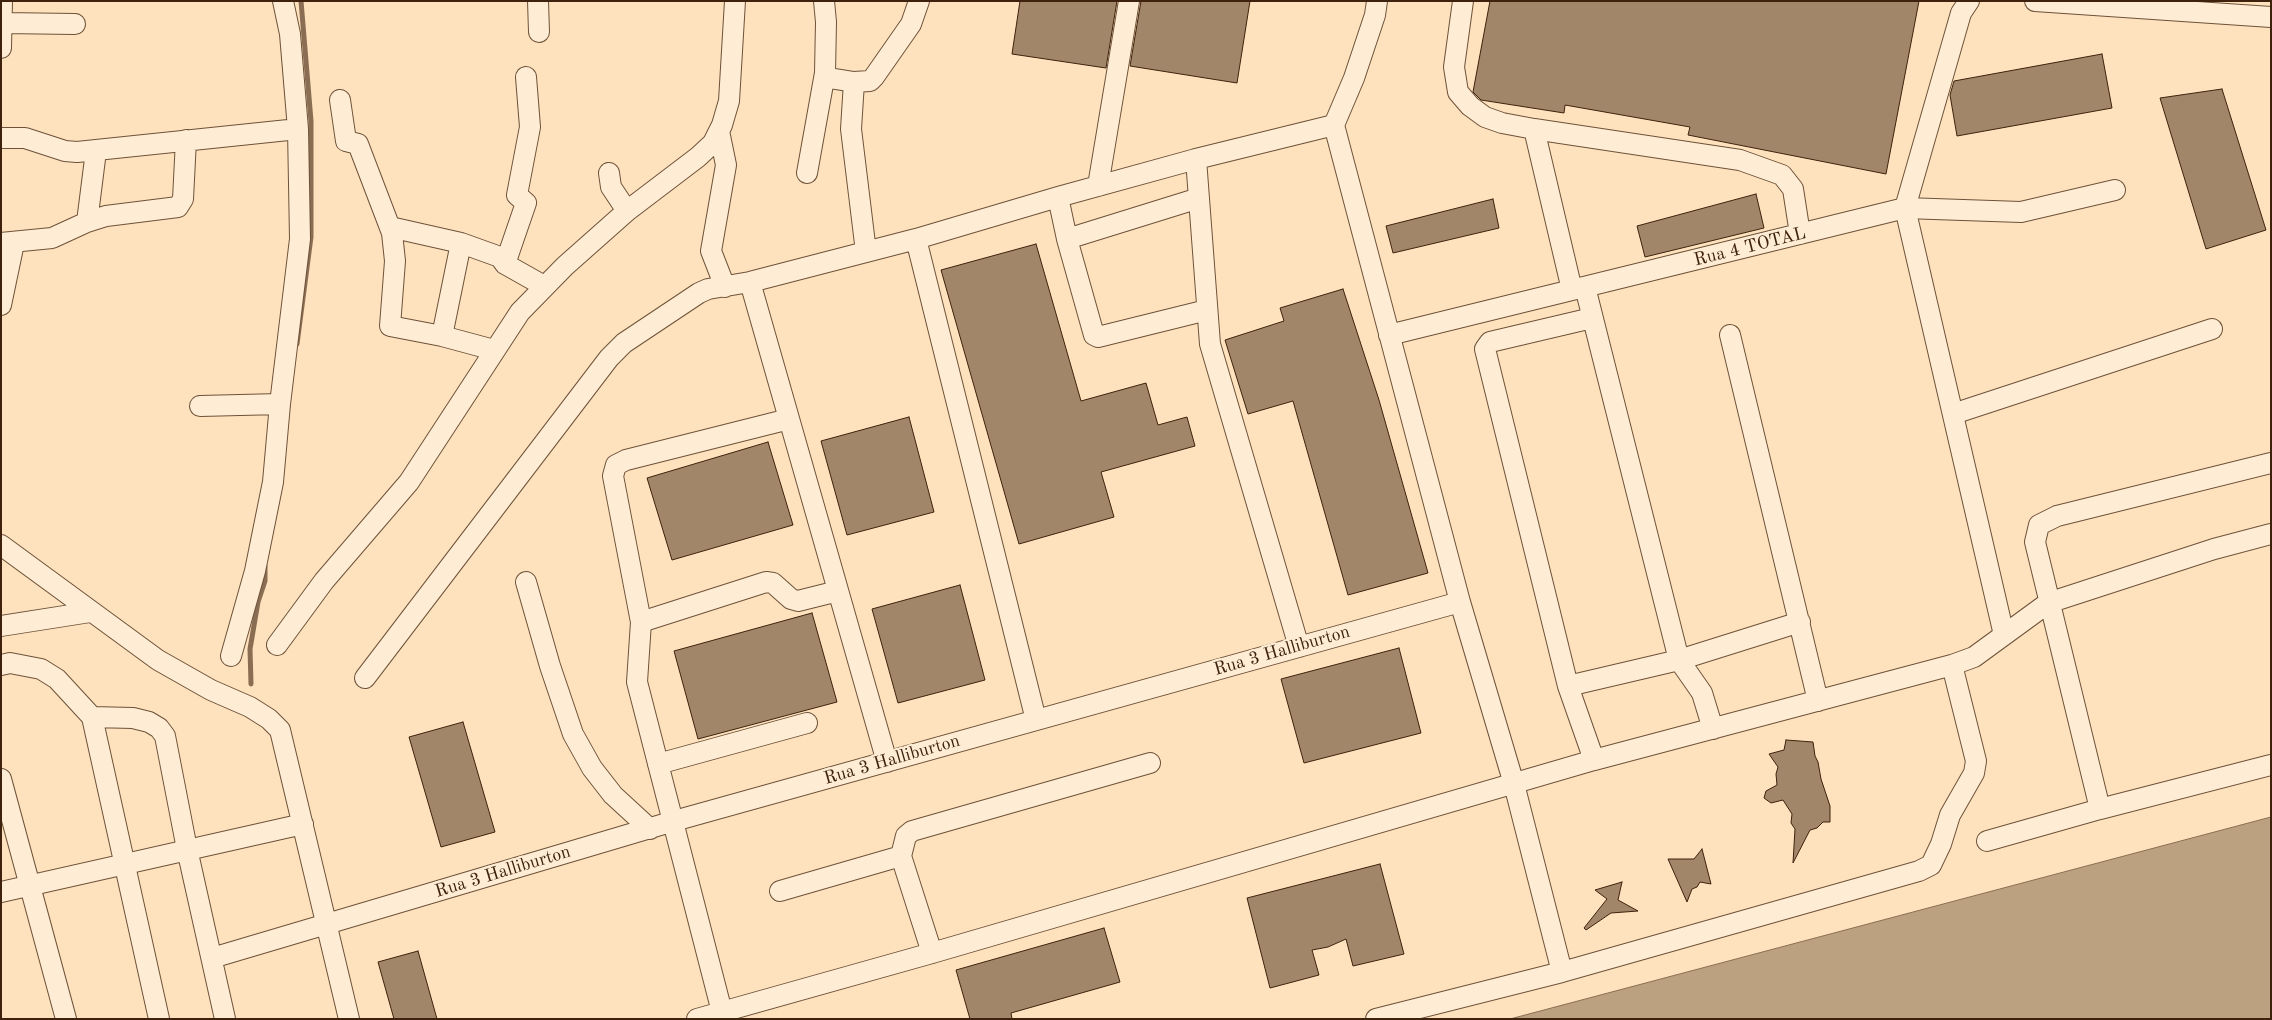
<!DOCTYPE html>
<html>
<head>
<meta charset="utf-8">
<style>
	body { margin:0 }
	#map { position:relative; width:2272px; height:1020px; overflow:hidden; background:#fde2bd; font-family:"Old Standard TT",serif }
	canvas { display:block }
	.frame { position:absolute; inset:0; border:2px solid #3e220d; pointer-events:none }
</style>
</head>
<body>
<div id="map">
<canvas width="2272" height="1020"></canvas>
<div class="frame"></div>
</div>
<script>
const ctx = document.querySelector('canvas').getContext('2d');
ctx.lineJoin = 'round';
function fillPath(path, color) { ctx.fillStyle = color; ctx.fill(path, 'evenodd'); }
const shape = rows => new Path2D(rows.map(r => 'M' + r).join(''));
function strokePath(path, color, width, dash) { ctx.strokeStyle = color; ctx.lineWidth = width; ctx.lineCap = dash ? 'butt' : 'round'; ctx.setLineDash(dash || []); ctx.stroke(path); }
function label(font, color, halo, rows, align = 'center') {
  ctx.font = font + ' "Old Standard TT",serif'; ctx.lineWidth = 4.5; ctx.setLineDash([]); ctx.textBaseline = 'middle'; ctx.strokeStyle = halo; ctx.fillStyle = color; for (const [text, x, y, turn = 0] of rows) {
    ctx.save(); ctx.translate(x, y); ctx.rotate((+turn || 0) * Math.PI / 180); ctx.textAlign = isNaN(turn) ? turn : align; if (halo) ctx.strokeText(text, 0, 0); ctx.fillText(text, 0, 0); ctx.restore();
  }
}
const water = shape([
	[2271,817,2271,1019,1510,1019,2271,817]
]);
const stream = shape([
	[297,344,311,237,311,121,301,1],
	[251,684,250,649,258,602,265,581,265,566]
]);
const building = shape([
	[1020,1,1117,1,1106,68,1012,54,1020,1],
	[1141,1,1250,1,1237,83,1130,66,1141,1],
	[1490,1,1919,1,1886,174,1688,135,1690,127,1565,105,1564,113,1481,100,1473,92,1490,1],
	[2102,54,2112,108,1957,136,1950,95,1954,81,2102,54],
	[2222,89,2266,230,2206,249,2160,98,2222,89],
	[1756,194,1764,228,1645,257,1637,226,1756,194],
	[1493,199,1499,228,1393,253,1386,226,1493,199],
	[1036,244,1081,401,1146,383,1158,425,1187,417,1195,446,1101,472,1114,517,1019,544,941,270,1036,244],
	[1343,289,1379,400,1428,573,1348,595,1293,401,1248,414,1225,340,1284,321,1280,308,1343,289],
	[909,417,934,512,847,535,821,441,909,417],
	[768,442,793,525,672,560,647,478,768,442],
	[960,585,985,680,898,703,872,609,960,585],
	[812,613,837,702,698,739,674,651,812,613],
	[1399,648,1421,733,1304,763,1281,679,1399,648],
	[463,722,495,832,441,847,409,737,463,722],
	[1786,740,1813,742,1815,756,1818,762,1821,779,1830,806,1830,822,1823,822,1817,828,1810,830,1793,863,1795,829,1791,823,1792,814,1783,800,1771,803,1764,798,1766,791,1777,785,1776,774,1778,767,1769,754,1784,750,1786,740],
	[1702,849,1711,884,1700,882,1697,887,1692,889,1687,902,1668,859,1694,859,1702,849],
	[1380,864,1404,954,1353,966,1346,939,1328,947,1312,950,1319,975,1270,988,1247,898,1380,864],
	[1622,882,1618,900,1638,911,1611,913,1586,930,1584,928,1607,899,1595,890,1622,882],
	[1104,928,1120,982,1011,1013,1012,1019,970,1019,956,970,1104,928],
	[418,951,437,1019,394,1019,378,962,418,951]
]);
const minor = shape([
	[538,1,539,32],
	[824,1,826,22,825,73,829,78,854,82,870,81,874,77,911,24,919,1],
	[1463,1,1454,67,1458,92,1470,106,1485,117,1502,123,1534,129,1740,160,1782,175,1793,189,1800,234],
	[1969,1,1961,13,1905,208,2004,635],
	[2035,1,2271,17],
	[3,23,75,24],
	[1,48,2,1],
	[854,82,851,129,866,252],
	[340,100,346,141,358,144,392,233,395,261,390,326,442,336,494,350],
	[1334,125,1354,78,1375,15,1377,1],
	[1534,129,1572,290],
	[719,131,726,165,711,251,725,287],
	[1,138,25,138,65,151,77,152,298,129],
	[1196,159,1210,344,1299,647],
	[609,173,611,187,627,211],
	[807,173,825,73],
	[1098,186,1129,1],
	[1058,197,1067,239,1094,335,1098,337,1207,310],
	[87,222,96,151],
	[390,227,461,243,500,257,505,264,544,286],
	[916,239,1036,720],
	[1067,239,1199,198],
	[1,243,52,238,87,222,106,216,178,207,183,199,186,140],
	[505,264,526,203,517,195,530,127,526,77],
	[750,282,887,762],
	[1585,287,1679,660,1702,693,1713,729],
	[1,305,14,243],
	[1592,318,1490,342,1485,349,1568,686,1594,760],
	[1389,335,1905,208,2021,212,2115,190],
	[1730,335,1818,701],
	[442,336,461,243],
	[200,406,280,404],
	[1953,414,2212,329],
	[1,545,158,660,211,690,250,707,269,719,280,730,349,1019],
	[526,582,550,666,573,734,592,768,613,795,650,829],
	[641,622,766,582,773,583,791,599,798,601,838,591],
	[1,626,90,612],
	[277,645,324,581,409,482,520,312,565,266,627,211,698,157,713,143,722,125,729,101,735,1],
	[231,656,255,571,273,482,280,404,300,239,298,129,290,34,283,1],
	[1,665,10,663,41,669,57,679,92,717,159,1019],
	[365,678,609,358,624,343,699,293,708,289,750,282,916,239,1058,197,1196,159,1334,125,1460,602,1514,784,1562,972],
	[1568,686,1679,660,1800,622],
	[92,717,133,718,149,722,159,728,165,736,187,849,225,1019],
	[658,764,807,723],
	[1,779,66,1019],
	[2100,809,2035,542,2039,525,2057,516,2271,463],
	[1987,841,2100,809,2271,765],
	[901,856,932,953],
	[780,891,901,856,906,836,912,831,1150,763],
	[1,892,303,824],
	[212,958,674,821,1460,602],
	[722,1012,637,682,641,622,613,476,616,465,626,460,789,419],
	[697,1019,932,953,1594,760,1952,665,1974,657,2048,603,2214,549,2271,534],
	[1376,1019,1562,972,1919,871,1931,865,1941,844,1950,815,1974,773,1976,761,1952,665]
]);
const streetNames = [
	["Rua 4 TOTAL",1750,247,-14],
	["Rua 3 Halliburton",1282,651,-16],
	["Rua 3 Halliburton",892,760,-16],
	["Rua 3 Halliburton",503,872,-17]
];
fillPath(water, '#bca181');
strokePath(water, '#8a6e53', 1);
strokePath(stream, '#8a6e53', 5);
fillPath(building, '#a18669');
strokePath(building, '#3e220d', 1);
strokePath(minor, '#6e5239', 22);
strokePath(minor, '#feecd4', 20);
label('18px', '#3e220d', '#feecd4', streetNames);
</script>
</body>
</html>
